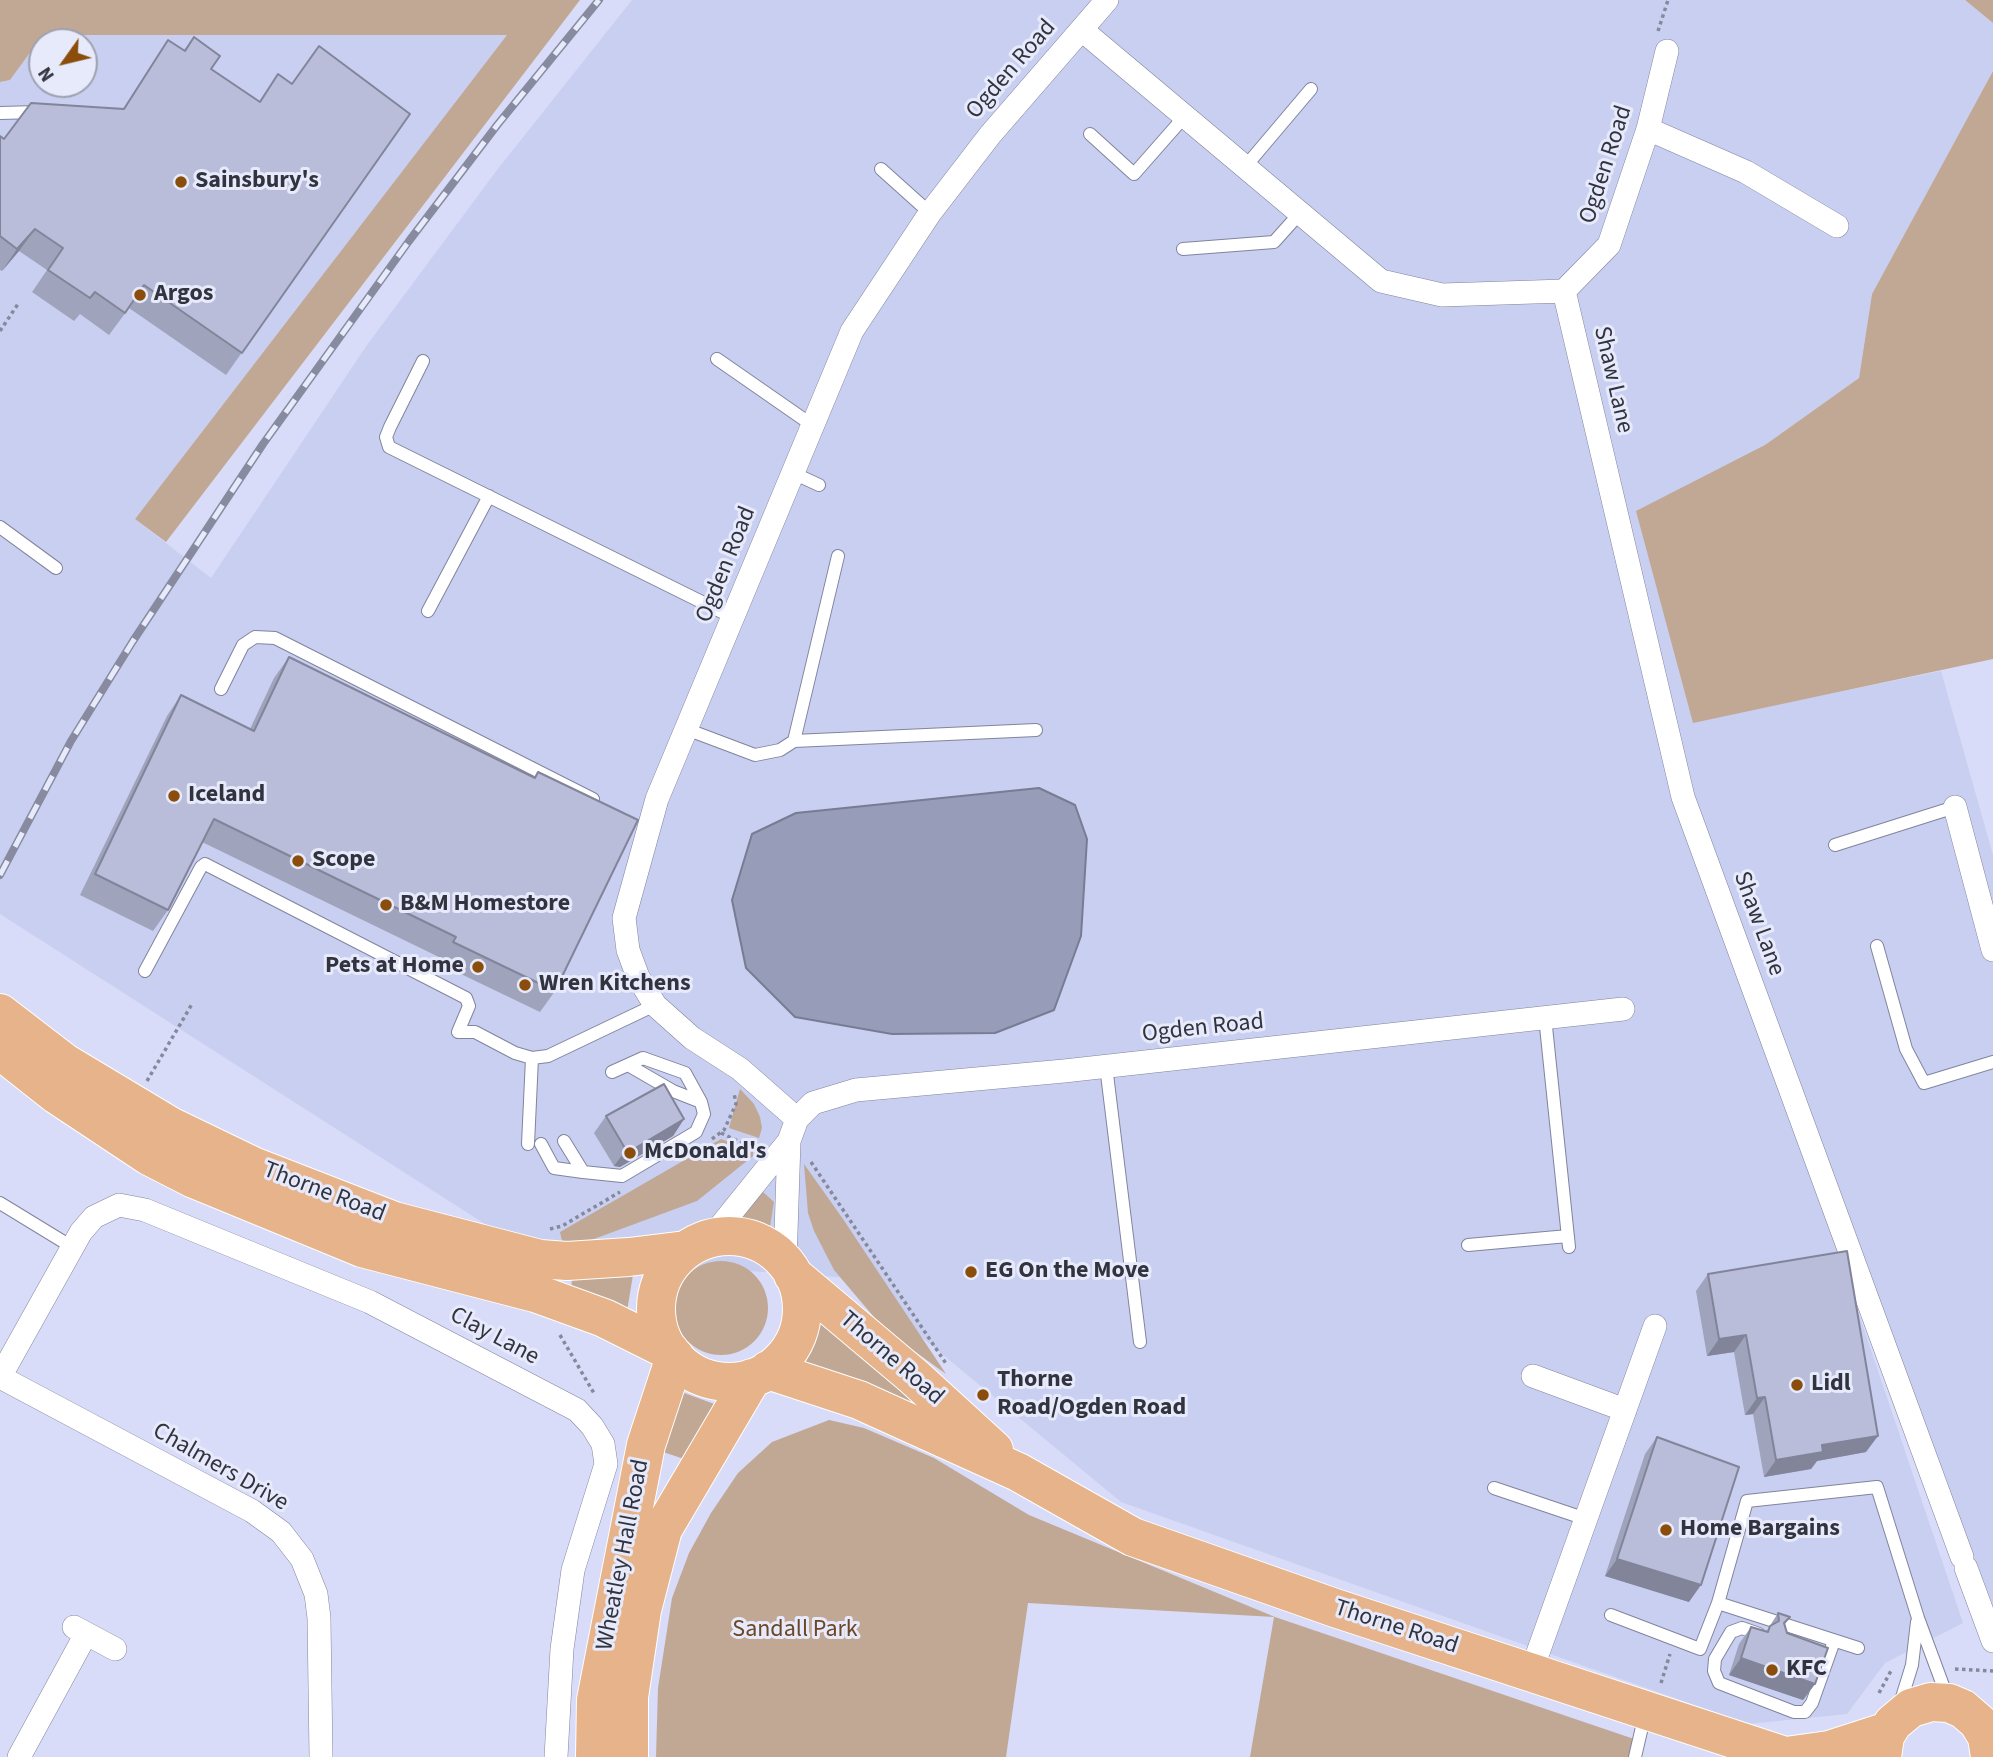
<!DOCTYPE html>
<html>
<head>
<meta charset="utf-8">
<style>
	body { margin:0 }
	#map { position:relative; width:1993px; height:1757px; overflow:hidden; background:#d8dcf8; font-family:"Source Sans 3",sans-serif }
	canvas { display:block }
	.north { position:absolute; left:28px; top:28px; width:70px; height:70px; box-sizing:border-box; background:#e7eafb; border:2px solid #9ea1af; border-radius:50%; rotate:236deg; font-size:19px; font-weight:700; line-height:28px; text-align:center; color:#31333e }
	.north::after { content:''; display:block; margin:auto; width:24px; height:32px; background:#8a4d0c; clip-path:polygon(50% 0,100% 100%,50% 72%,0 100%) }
</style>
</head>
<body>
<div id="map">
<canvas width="1993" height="1757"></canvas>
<div class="north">N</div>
</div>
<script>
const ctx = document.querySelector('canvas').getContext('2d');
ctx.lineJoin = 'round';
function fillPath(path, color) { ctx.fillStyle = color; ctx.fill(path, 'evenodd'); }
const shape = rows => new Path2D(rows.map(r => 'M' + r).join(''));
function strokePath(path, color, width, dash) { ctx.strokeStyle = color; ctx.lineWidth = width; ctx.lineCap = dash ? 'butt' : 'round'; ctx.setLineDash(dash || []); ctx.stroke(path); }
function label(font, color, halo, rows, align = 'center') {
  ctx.font = font + ' "Source Sans 3",sans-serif'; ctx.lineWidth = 6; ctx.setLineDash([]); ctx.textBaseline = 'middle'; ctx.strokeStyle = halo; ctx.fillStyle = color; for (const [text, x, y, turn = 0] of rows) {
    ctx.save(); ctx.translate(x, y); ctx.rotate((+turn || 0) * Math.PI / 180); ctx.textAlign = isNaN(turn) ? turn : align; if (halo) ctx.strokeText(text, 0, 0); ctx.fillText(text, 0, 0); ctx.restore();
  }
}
const built = shape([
	[632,0,1965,0,1993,23,1993,71,1872,294,1859,378,1765,445,1693,722,1941,671,1993,855,1993,1642,1839,1255,1963,1623,1885,1663,1847,1714,1748,1724,1121,1502,850,1278,535,1256,0,914,0,82,10,80,43,35,508,34,135,519,211,578,367,345,497,170],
	[42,42,84,42,84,84,42,84]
]);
const green = shape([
	[0,0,580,0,166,542,135,519,507,35,43,35,10,80,0,82],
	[1965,0,1993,0,1993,23],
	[1993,71,1993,659,1693,723,1636,511,1765,445,1859,378,1872,294],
	[740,1089,754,1104,760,1117,762,1128,759,1138,729,1128],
	[721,1139,753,1151,753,1156,697,1201,564,1250,560,1232],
	[804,1164,843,1219,946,1374,885,1330,834,1270,814,1231,808,1213],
	[763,1192,774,1202,770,1227,739,1216,751,1196],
	'674 1308a47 47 0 1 1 94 0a47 47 0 1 1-94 0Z',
	[633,1275,627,1311,571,1293,572,1278],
	[816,1310,886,1365,922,1412,797,1365,807,1352],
	[676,1390,717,1405,684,1459,657,1450],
	[829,1420,864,1428,934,1458,1029,1515,1275,1617,1634,1739,1628,1757,1250,1757,1274,1617,1028,1603,1006,1757,656,1757,658,1688,672,1598,689,1553,711,1513,738,1473,772,1442]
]);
const water = shape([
	[1039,788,1075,805,1087,839,1081,936,1054,1010,995,1033,892,1034,795,1017,746,968,732,900,752,834,796,813,1039,788]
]);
const path = shape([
	[1658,31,1668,0],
	[0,331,18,304],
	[147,1081,192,1004],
	[721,1133,757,1150],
	[712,1139,724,1130,736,1104,734,1093],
	[811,1162,947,1365],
	[550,1229,562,1226,620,1192],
	[560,1335,595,1395],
	[1955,1669,1993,1671],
	[1661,1683,1670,1654],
	[1879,1693,1892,1669]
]);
const service = shape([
	[0,113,38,112],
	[1090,134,1134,174,1185,116],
	[1245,167,1311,89],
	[881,169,930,213],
	[1183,249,1274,242,1300,213],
	[717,359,812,425],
	[423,361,390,427,386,437,389,447,734,618],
	[793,473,819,485],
	[0,527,56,568],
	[428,611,489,496],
	[221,689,243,645,255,637,275,638,593,799],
	[686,729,755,755,780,750,794,741,838,556],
	[794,741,1036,730],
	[1835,845,1955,807],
	[1877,946,1906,1049,1924,1083,1993,1062],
	[145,971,201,867,205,864,466,998,469,1006,458,1032,475,1032,515,1053,532,1058,548,1056,655,1005],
	[1545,1017,1569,1247],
	[628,1065,673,1091,701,1102],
	[1106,1066,1140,1342],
	[564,1141,583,1172,622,1176,696,1132,704,1114,701,1102,685,1073,643,1058,612,1072],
	[528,1144,532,1058],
	[541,1144,554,1168,583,1172],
	[0,1203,72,1247],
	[1468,1245,1568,1236],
	[1494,1488,1586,1519],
	[1718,1603,1858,1648],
	[1611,1615,1700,1649,1718,1603,1747,1501,1877,1487,1918,1618,1948,1699],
	[1759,1634,1742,1628,1731,1632,1715,1659,1714,1671,1719,1683,1794,1712,1805,1712,1812,1703,1834,1641],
	[1899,1707,1912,1665,1917,1622],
	[1635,1757,1645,1714]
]);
const minor = shape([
	[1082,30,1381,281,1442,295,1564,291,1609,245,1648,129,1667,51],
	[1648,129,1746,172,1837,226],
	[1564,291,1683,797,1962,1557],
	[1955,807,1993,950],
	[797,1119,813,1103,856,1090,1064,1071,1623,1009],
	[710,1239,789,1141,797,1119,740,1069,692,1038,655,1005,638,977,628,950,624,918,657,799,852,331,930,213,990,135,1107,0],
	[785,1263,789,1141],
	[1533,1376,1625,1410],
	[0,1377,81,1232,94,1217,119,1205,145,1210,370,1302,577,1410,592,1426,603,1444,606,1464,573,1570,562,1649,556,1757],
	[0,1377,252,1511,281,1532,302,1559,316,1594,319,1618,321,1757],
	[1966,1568,1993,1641],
	[74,1627,115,1649],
	[1531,1672,1655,1326],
	[19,1757,86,1634]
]);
const trunk = shape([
	[0,1013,65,1063,170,1126,255,1167,394,1221,540,1259,567,1261,629,1257,686,1250],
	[0,1050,57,1095,149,1156,194,1179,362,1248,535,1293,604,1318,670,1351],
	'656 1309a73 73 0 1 1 146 0a73 73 0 1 1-146 0Z',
	[793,1275,913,1376,994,1450],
	[768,1370,859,1400,1018,1472,1133,1537,1335,1608,1788,1757],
	[1786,1756,1829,1750,1888,1731],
	[595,1757,596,1700,646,1445,675,1357],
	[629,1757,629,1697,642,1610,663,1529,752,1378],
	[1882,1757,1885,1736,1893,1723,1911,1708,1931,1702,1949,1703,1963,1709,1978,1722,1987,1737,1990,1757]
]);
const rail = shape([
	[0,875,71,741,133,641,263,444,409,241,498,124,599,0]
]);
const wall = shape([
	[194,37,211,69,259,102,278,74,292,84,410,114,226,375,129,308,109,335,80,314,74,321,32,292,47,270,19,251,2,271,0,270,0,136,4,139,123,109,168,40,184,50],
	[289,657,534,777,538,772,555,991,540,1012,438,963,441,958,202,842,168,910,153,931,80,895,167,716,181,695,250,729,274,678],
	[606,1116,684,1119,673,1136,620,1167,614,1166,594,1133],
	[1708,1274,1866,1452,1817,1461,1811,1469,1764,1477,1753,1414,1745,1415,1734,1352,1707,1356,1696,1291],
	[1657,1437,1689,1602,1605,1576,1645,1454],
	[1778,1613,1790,1617,1785,1624,1787,1633,1815,1684,1803,1700,1729,1675,1739,1644,1751,1627,1766,1632]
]);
const shadedWall = shape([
	[35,229,19,251,2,271,17,249],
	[684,1119,673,1136,620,1167,614,1166,626,1150],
	[1746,1335,1734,1352,1707,1356,1719,1339],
	[1765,1397,1753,1414,1745,1415,1757,1398],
	[1878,1436,1866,1452,1817,1461,1811,1469,1764,1477,1776,1460,1822,1445],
	[1617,1559,1701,1585,1689,1602,1605,1576],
	[1741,1658,1815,1684,1803,1700,1729,1675]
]);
const building = shape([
	[194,37,220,56,211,69,260,102,278,74,292,84,319,46,410,114,242,353,144,285,125,313,95,292,90,298,48,270,63,248,35,229,17,249,0,236,0,136,4,139,31,103,124,109,168,40,185,51,194,37],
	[289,657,535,778,538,772,638,820,555,991,453,942,456,937,214,819,168,910,95,874,181,695,254,731,289,657],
	[664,1084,684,1119,632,1150,626,1150,606,1116,664,1084],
	[1847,1251,1878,1436,1822,1445,1823,1452,1776,1460,1765,1397,1757,1398,1746,1335,1719,1339,1708,1274,1847,1251],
	[1657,1437,1739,1467,1701,1585,1617,1559,1657,1437],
	[1778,1613,1790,1617,1784,1623,1787,1633,1828,1648,1815,1684,1741,1658,1751,1627,1768,1632,1770,1626,1779,1621,1778,1613]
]);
const markers = [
	[181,182,7,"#8a4d0c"],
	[140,295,7,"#8a4d0c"],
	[174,796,7,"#8a4d0c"],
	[298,861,7,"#8a4d0c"],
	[386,905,7,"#8a4d0c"],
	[478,967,7,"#8a4d0c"],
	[525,985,7,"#8a4d0c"],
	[630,1153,7,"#8a4d0c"],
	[971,1272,7,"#8a4d0c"],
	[1797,1385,7,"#8a4d0c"],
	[983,1395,7,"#8a4d0c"],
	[1666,1530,7,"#8a4d0c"],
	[1772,1670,7,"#8a4d0c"]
];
const streetNames = [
	["Ogden Road",1012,70,-49],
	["Ogden Road",1607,165,-72],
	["Shaw Lane",1612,380,77],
	["Ogden Road",727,565,-68],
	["Shaw Lane",1758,924,70],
	["Ogden Road",1203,1029,-6],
	["Thorne Road",324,1193,21],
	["Clay Lane",494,1337,28],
	["Thorne Road",891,1359,41],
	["Chalmers Drive",220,1468,30],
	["Wheatley Hall Road",624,1555,-79],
	["Thorne Road",1396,1628,18]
];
const poiNames = [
	["Sainsbury's",195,182],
	["Argos",154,295],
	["Iceland",188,796],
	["Scope",312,861],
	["B&M Homestore",400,905],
	["Pets at Home",464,967,"right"],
	["Wren Kitchens",539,985],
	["McDonald's",644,1153],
	["EG On the Move",985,1272],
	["Thorne",997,1381],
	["Road/Ogden Road",997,1409],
	["Lidl",1811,1385],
	["Home Bargains",1680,1530],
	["KFC",1786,1670]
];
const parkNames = [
	["Sandall Park",795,1631]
];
fillPath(built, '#c9cff0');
fillPath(green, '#c1a894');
fillPath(water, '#979cb8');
strokePath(water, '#787c93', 2);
strokePath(service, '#81849e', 14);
strokePath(minor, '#81849e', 24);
strokePath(trunk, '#fff', 40);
strokePath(path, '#86899c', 3.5, [3.5, 3.5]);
strokePath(service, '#fff', 12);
strokePath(minor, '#fff', 23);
strokePath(trunk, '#e6b38a', 38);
strokePath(rail, '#888b9f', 8);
strokePath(rail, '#e7eafb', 5, [16]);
fillPath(wall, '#9fa3bb');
fillPath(shadedWall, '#828499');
fillPath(building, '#b9bdda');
strokePath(building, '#828499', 2);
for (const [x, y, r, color] of markers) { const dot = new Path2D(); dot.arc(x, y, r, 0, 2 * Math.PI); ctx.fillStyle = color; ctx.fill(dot); strokePath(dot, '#e7eafb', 2.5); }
label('24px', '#31333e', '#e7eafb', streetNames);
label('bold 24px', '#31333e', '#e7eafb', poiNames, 'left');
label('24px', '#6c4625', '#e7eafb', parkNames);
</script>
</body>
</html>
